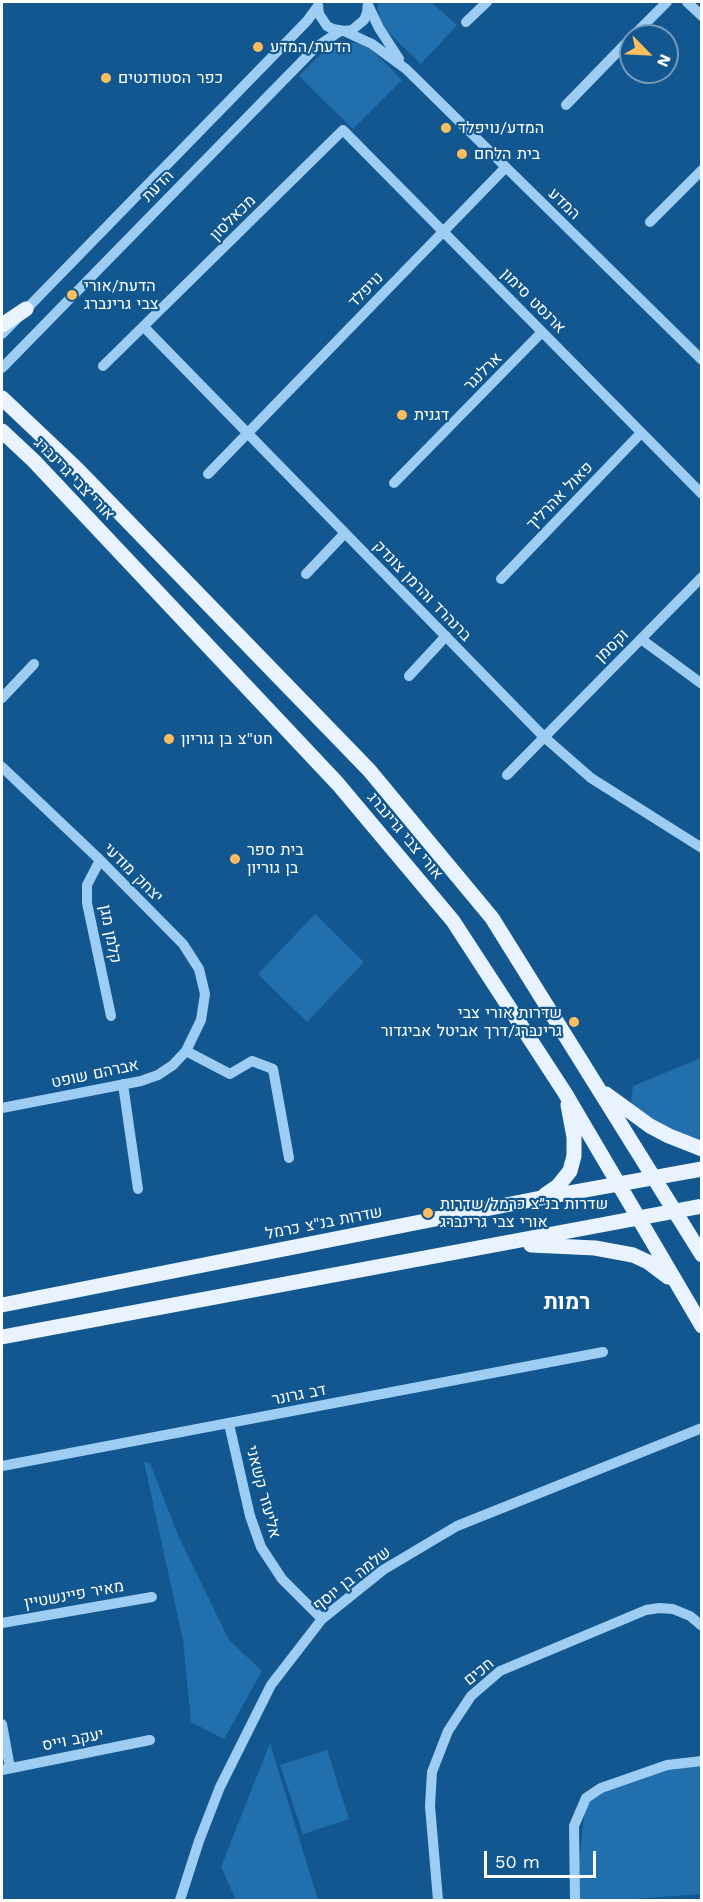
<!DOCTYPE html>
<html>
<head>
<meta charset="utf-8">
<style>
	body { margin:0 }
	#map { position:relative; width:703px; height:1902px; overflow:hidden; background:#12578f; font-family:"Work Sans",sans-serif }
	canvas { display:block }
	.frame { position:absolute; inset:0; border:3px solid #fff; pointer-events:none }
	.north { position:absolute; left:619px; top:24px; width:60px; height:60px; box-sizing:border-box; background:#12578f; border:2px solid #719abc; border-radius:50%; rotate:114deg; font-size:16px; font-weight:700; line-height:24px; text-align:center; color:#fff }
	.north::after { content:''; display:block; margin:auto; width:21px; height:27px; background:#ffbe5e; clip-path:polygon(50% 0,100% 100%,50% 72%,0 100%) }
	.scale { position:absolute; left:484px; top:1851px; width:112px; height:27px; box-sizing:border-box; border:3px solid #fff; border-top:0; padding-left:8px; font-size:18px; line-height:21px; white-space:nowrap; color:#fff; -webkit-text-stroke:4px #12578f; paint-order:stroke }
</style>
</head>
<body>
<div id="map">
<canvas width="703" height="1902"></canvas>
<div class="frame"></div>
<div class="north">N</div>
<div class="scale">50 m</div>
</div>
<script>
const ctx = document.querySelector('canvas').getContext('2d');
ctx.lineJoin = 'round';
function fillPath(path, color) { ctx.fillStyle = color; ctx.fill(path, 'evenodd'); }
const shape = rows => new Path2D(rows.map(r => 'M' + r).join(''));
function strokePath(path, color, width, dash) { ctx.strokeStyle = color; ctx.lineWidth = width; ctx.lineCap = dash ? 'butt' : 'round'; ctx.setLineDash(dash || []); ctx.stroke(path); }
function label(font, color, halo, rows, align = 'center') {
  ctx.font = font + ' "Work Sans",Heebo,sans-serif'; ctx.lineWidth = 4.5; ctx.setLineDash([]); ctx.textBaseline = 'middle'; ctx.strokeStyle = halo; ctx.fillStyle = color; for (const [text, x, y, turn = 0] of rows) {
    ctx.save(); ctx.translate(x, y); ctx.rotate((+turn || 0) * Math.PI / 180); ctx.textAlign = isNaN(turn) ? turn : align; if (halo) ctx.strokeText(text, 0, 0); ctx.fillText(text, 0, 0); ctx.restore();
  }
}
const green = shape([
	[378,2,431,2,457,25,421,64,388,32,381,21,378,9],
	[342,42,357,43,371,49,402,80,353,129,299,76,331,44],
	[315,914,364,962,307,1022,258,974],
	[701,1058,701,1149,630,1111,633,1086],
	[144,1462,150,1463,178,1535,229,1640,262,1671,224,1739,191,1722,183,1640],
	[270,1743,318,1900,236,1900,221,1867],
	[327,1750,349,1819,303,1834,280,1765],
	[701,1761,701,1894,620,1900,575,1900,586,1798,667,1765]
]);
const minor = shape([
	[687,2,702,16],
	[318,5,319,14,327,26,333,29,344,31,352,30,364,20,367,13,368,2],
	[368,5,379,28,399,59],
	[466,22,487,2],
	[344,31,372,44,406,69,702,360],
	[633,36,667,2],
	[566,105,631,38],
	[650,222,702,170],
	[144,327,543,736,591,778,702,848],
	[2,334,307,21,318,6],
	[103,366,343,130,702,494],
	[2,368,315,48,340,31],
	[208,474,505,168],
	[394,483,542,332],
	[306,574,345,533],
	[501,579,641,433],
	[641,639,702,684],
	[409,676,446,636],
	[2,698,34,664],
	[2,767,100,860,183,944,199,969,205,994,201,1020,186,1051,173,1065,158,1075,141,1081,2,1108],
	[507,775,702,577],
	[100,860,87,885,87,903,111,1016],
	[186,1051,230,1074,252,1061,273,1069,289,1158],
	[123,1084,138,1189],
	[229,1424,250,1516,261,1547,282,1579,322,1619],
	[2,1466,603,1352],
	[2,1623,152,1597],
	[2,1724,10,1768],
	[2,1770,150,1740],
	[180,1900,199,1841,220,1787,271,1685,322,1619,383,1570,457,1526,702,1428],
	[438,1900,430,1806,432,1772,448,1731,471,1696,500,1671,646,1610,659,1608,673,1609,690,1616,702,1626],
	[575,1900,574,1826,586,1798,601,1788,667,1765,702,1761]
]);
const major = shape([
	[2,325,26,309],
	[2,398,77,469,369,770,492,918,702,1255],
	[2,431,34,461,338,784,453,921,565,1093,702,1326],
	[606,1094,650,1126,669,1136,702,1149],
	[545,1195,558,1186,570,1171,574,1156,574,1137,568,1105],
	[531,1245,595,1248,633,1255,648,1262,668,1277],
	[2,1305,541,1198,702,1169],
	[2,1337,702,1206]
]);
const markers = [
	[258,47,6,"#ffbe5e"],
	[106,78,6,"#ffbe5e"],
	[446,128,6,"#ffbe5e"],
	[462,154,6,"#ffbe5e"],
	[72,295,6,"#ffbe5e"],
	[402,415,6,"#ffbe5e"],
	[169,739,6,"#ffbe5e"],
	[235,859,6,"#ffbe5e"],
	[574,1022,6,"#ffbe5e"],
	[428,1213,6,"#ffbe5e"]
];
const poiNames = [
	["הדעת/המדע",270,47],
	["כפר הסטודנטים",118,78],
	["המדע/נויפלד",458,128],
	["בית הלחם",474,154],
	["הדעת/אורי",84,286],
	["צבי גרינברג",84,304],
	["דגנית",414,415],
	["חט\"צ בן גוריון",181,739],
	["בית ספר",247,850],
	["בן גוריון",247,868],
	["שדרות אורי צבי",562,1013,"right"],
	["גרינברג/דרך אביטל אביגדור",562,1031,"right"],
	["שדרות בנ״צ כרמל/שדרות",440,1204],
	["אורי צבי גרינברג",440,1222]
];
const streetNames = [
	["הדעת",158,186,-45],
	["המדע",564,204,44],
	["מכאלסון",233,218,-45],
	["נויפלד",366,290,-46],
	["ארנסט סימון",533,301,45],
	["ארלנגר",483,372,-45],
	["אורי צבי גרינברג",74,479,46],
	["פאול אהרליך",560,496,-46],
	["ברנהרד והרמן צונדק",422,591,46],
	["וקסמן",612,646,-45],
	["אורי צבי גרינברג",405,836,50],
	["יצחק מודעי",133,873,45],
	["קלמן מגן",110,934,79],
	["אברהם שופט",95,1074,-12],
	["שדרות בנ\"צ כרמל",324,1223,-11],
	["דב גרונר",299,1395,-11],
	["אליעזר קשאני",263,1492,75],
	["שלמה בן יוסף",352,1579,-38],
	["מאיר פיינשטיין",74,1595,-10],
	["חכים",479,1672,-39],
	["יעקב וייס",73,1740,-11]
];
const districtNames = [
	["רמות",567,1303]
];
fillPath(green, '#2170ad');
strokePath(minor, '#9dcdf2', 10);
strokePath(major, '#e8f3ff', 15);
for (const [x, y, r, color] of markers) { const dot = new Path2D(); dot.arc(x, y, r, 0, 2 * Math.PI); ctx.fillStyle = color; ctx.fill(dot); strokePath(dot, '#12578f', 2); }
label('16px', '#fff', '#12578f', poiNames, 'left');
label('16px', '#fff', '#12578f', streetNames);
label('bold 22px', '#fff', '#12578f', districtNames);
</script>
</body>
</html>
